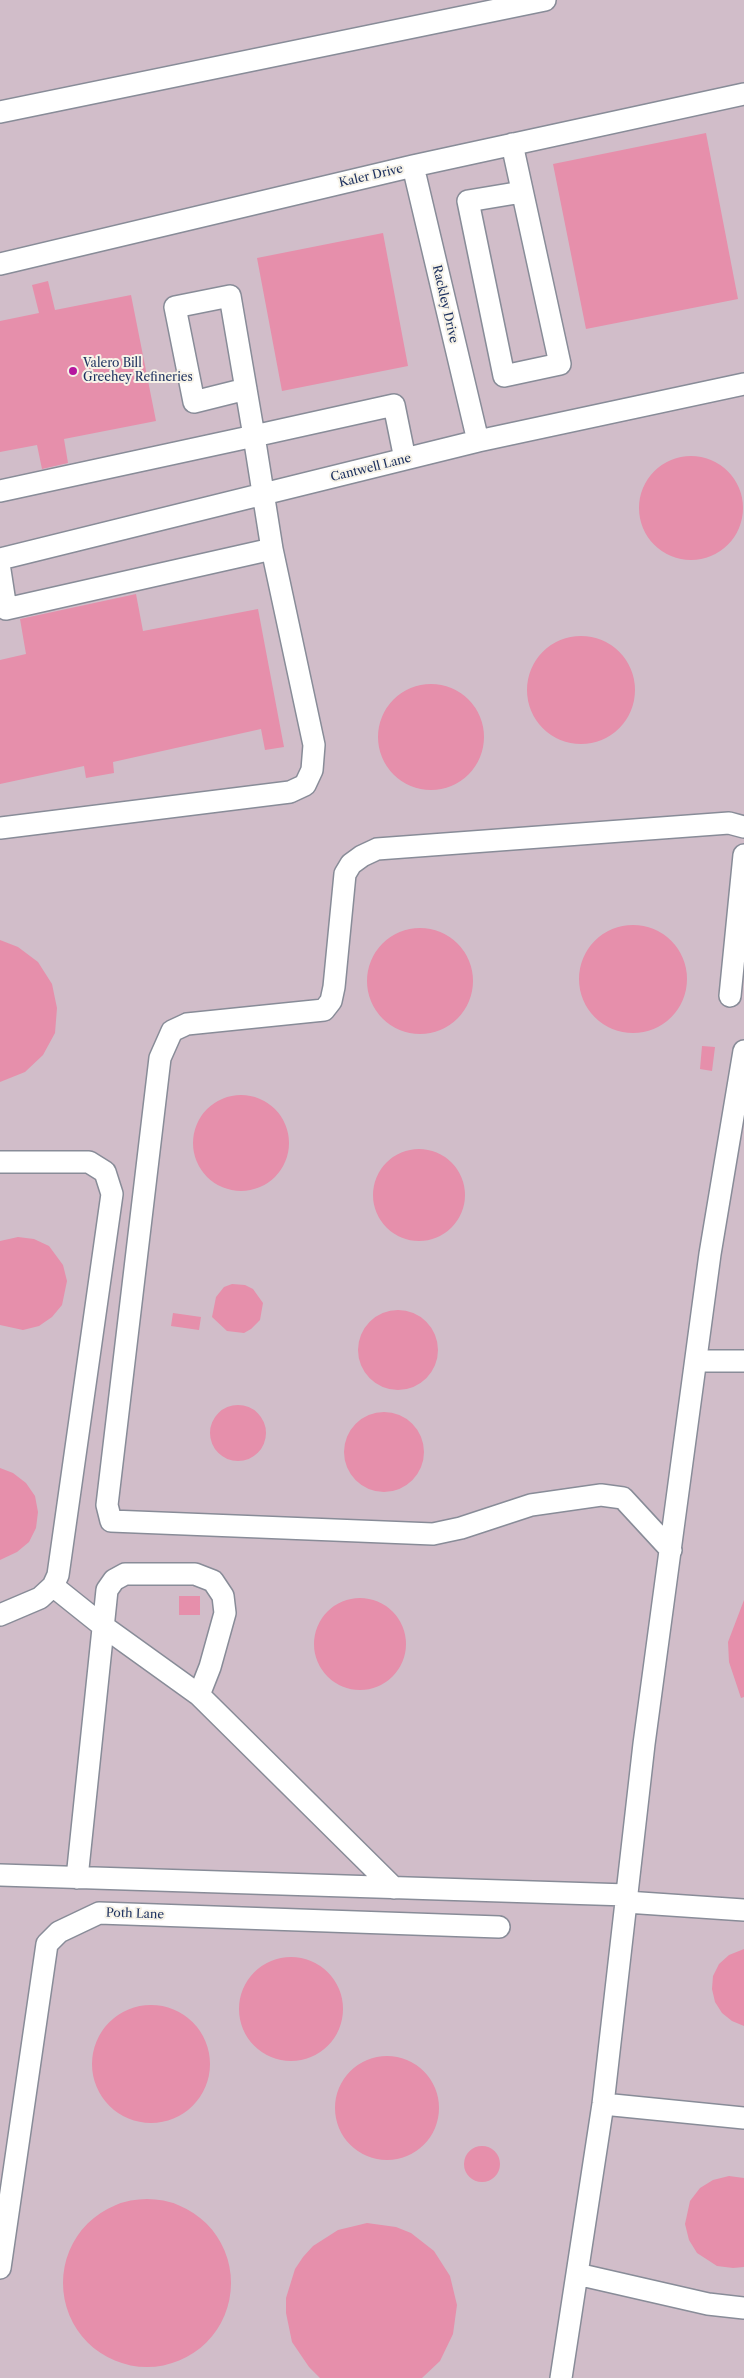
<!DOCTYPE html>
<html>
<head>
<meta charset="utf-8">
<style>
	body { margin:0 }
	canvas { display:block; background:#f4e8d2 }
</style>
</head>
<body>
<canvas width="744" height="2378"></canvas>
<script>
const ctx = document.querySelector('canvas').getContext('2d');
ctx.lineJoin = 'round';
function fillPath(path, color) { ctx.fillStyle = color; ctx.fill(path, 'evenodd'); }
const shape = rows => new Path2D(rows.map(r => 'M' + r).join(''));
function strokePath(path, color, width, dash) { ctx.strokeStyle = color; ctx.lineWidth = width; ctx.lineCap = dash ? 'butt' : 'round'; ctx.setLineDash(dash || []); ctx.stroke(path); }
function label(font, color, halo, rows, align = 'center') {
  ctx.font = font + ' "Libre Caslon Text",serif'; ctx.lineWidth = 4; ctx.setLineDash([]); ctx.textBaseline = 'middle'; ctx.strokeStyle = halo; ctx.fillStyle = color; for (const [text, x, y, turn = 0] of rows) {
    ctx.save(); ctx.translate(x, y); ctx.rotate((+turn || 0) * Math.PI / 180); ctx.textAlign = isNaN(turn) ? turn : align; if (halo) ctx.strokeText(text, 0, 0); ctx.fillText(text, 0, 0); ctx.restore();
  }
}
const industrial = shape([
	[0,0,744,0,744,2378,0,2378]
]);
const building = shape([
	[706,133,738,299,586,329,553,164],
	[383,233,408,366,282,391,257,258],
	[48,281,55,310,131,295,156,421,64,439,68,463,42,469,37,445,0,452,0,321,39,313,32,285],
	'639 508a52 52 0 1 1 104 0a52 52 0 1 1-104 0Z',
	[136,594,143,631,258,609,284,747,265,750,261,729,113,762,114,773,86,778,84,766,0,784,0,660,26,654,20,619],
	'527 690a54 54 0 1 1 108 0a54 54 0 1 1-108 0Z',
	'378 737a53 53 0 1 1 106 0a53 53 0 1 1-106 0Z',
	'579 979a54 54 0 1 1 108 0a54 54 0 1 1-108 0Z',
	'367 981a53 53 0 1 1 106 0a53 53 0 1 1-106 0Z',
	[0,940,18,947,38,962,52,984,57,1008,55,1033,43,1055,25,1072,0,1082],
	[702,1046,715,1047,712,1071,700,1069],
	'193 1143a48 48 0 1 1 96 0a48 48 0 1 1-96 0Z',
	'373 1195a46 46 0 1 1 92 0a46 46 0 1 1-92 0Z',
	[18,1237,34,1239,49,1246,63,1265,67,1281,62,1305,52,1317,39,1326,23,1330,0,1325,0,1241],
	[232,1284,245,1285,253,1289,263,1303,260,1320,251,1329,244,1333,227,1331,212,1317,216,1297,224,1287],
	'358 1350a40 40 0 1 1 80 0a40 40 0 1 1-80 0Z',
	[173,1313,201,1317,199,1330,171,1326],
	'210 1433a28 28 0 1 1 56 0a28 28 0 1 1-56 0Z',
	'344 1452a40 40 0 1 1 80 0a40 40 0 1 1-80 0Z',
	[0,1468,13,1473,26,1483,35,1496,38,1512,36,1528,29,1542,17,1552,0,1560],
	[179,1596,200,1596,200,1615,179,1615],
	'314 1644a46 46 0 1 1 92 0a46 46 0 1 1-92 0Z',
	[744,1600,744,1697,741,1698,729,1662,728,1642],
	[744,1949,744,2026,732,2021,722,2013,715,2002,712,1989,713,1976,719,1964,729,1955],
	'239 2009a52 52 0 1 1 104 0a52 52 0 1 1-104 0Z',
	'92 2064a59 59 0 1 1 118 0a59 59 0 1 1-118 0Z',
	'335 2108a52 52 0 1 1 104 0a52 52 0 1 1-104 0Z',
	'464 2164a18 18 0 1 1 36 0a18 18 0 1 1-36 0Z',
	[729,2176,744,2178,744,2267,733,2268,717,2266,697,2253,689,2240,685,2224,690,2201,700,2188,713,2180],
	'63 2283a84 84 0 1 1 168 0a84 84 0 1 1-168 0Z',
	[367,2223,396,2227,411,2233,434,2251,450,2276,457,2305,453,2334,440,2361,422,2378,320,2378,309,2367,292,2342,286,2313,286,2298,295,2269,303,2257,313,2246,338,2230]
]);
const minor = shape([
	[0,112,545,0],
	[512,144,560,364,504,376,468,201,522,192],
	[413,166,478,441],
	[0,264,413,166,744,94],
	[246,389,194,402,175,307,230,296,254,436,394,405,405,459],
	[0,491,254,436,272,549,6,609,0,570],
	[0,559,478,441,744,384],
	[0,828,290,792,305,785,312,770,314,745,272,549],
	[730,996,744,855],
	[0,1162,89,1162,105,1172,112,1194,58,1575,53,1586,40,1598,0,1615],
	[696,1361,744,1361],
	[671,1550,623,1498,601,1495,531,1505,461,1528,433,1534,111,1521,107,1505,160,1058,172,1031,187,1024,324,1010,331,1001,334,987,345,874,351,864,362,856,377,849,729,823,744,827],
	[53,1586,103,1626,199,1695],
	[0,1875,627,1895],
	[77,1878,107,1590,114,1580,125,1574,195,1574,213,1581,223,1596,225,1613,210,1667,199,1695,394,1888],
	[626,1902,744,1910],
	[603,2104,744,2118],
	[0,2268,47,1944,59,1932,99,1913,499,1927],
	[577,2274,708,2304,744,2308],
	[561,2378,603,2104,644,1744,710,1254,744,1051]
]);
const markers = [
	[73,371,5,"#b5179e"]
];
const streetNames = [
	["Kaler Drive",371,176,-13],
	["Rackley Drive",445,304,77],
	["Cantwell Lane",371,468,-14],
	["Poth Lane",135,1914,2]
];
const poiNames = [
	["Valero Bill",83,364],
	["Greehey Refineries",83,378]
];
fillPath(industrial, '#d1bdc9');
fillPath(building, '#e68fab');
strokePath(minor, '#888c98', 24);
strokePath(minor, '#fff', 21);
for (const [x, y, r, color] of markers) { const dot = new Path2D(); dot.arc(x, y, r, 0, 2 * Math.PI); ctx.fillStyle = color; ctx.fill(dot); strokePath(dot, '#f7f3e8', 2); }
label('12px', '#1b2f5e', '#f7f3e8', streetNames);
label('12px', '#1b2f5e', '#f7f3e8', poiNames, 'left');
</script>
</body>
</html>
